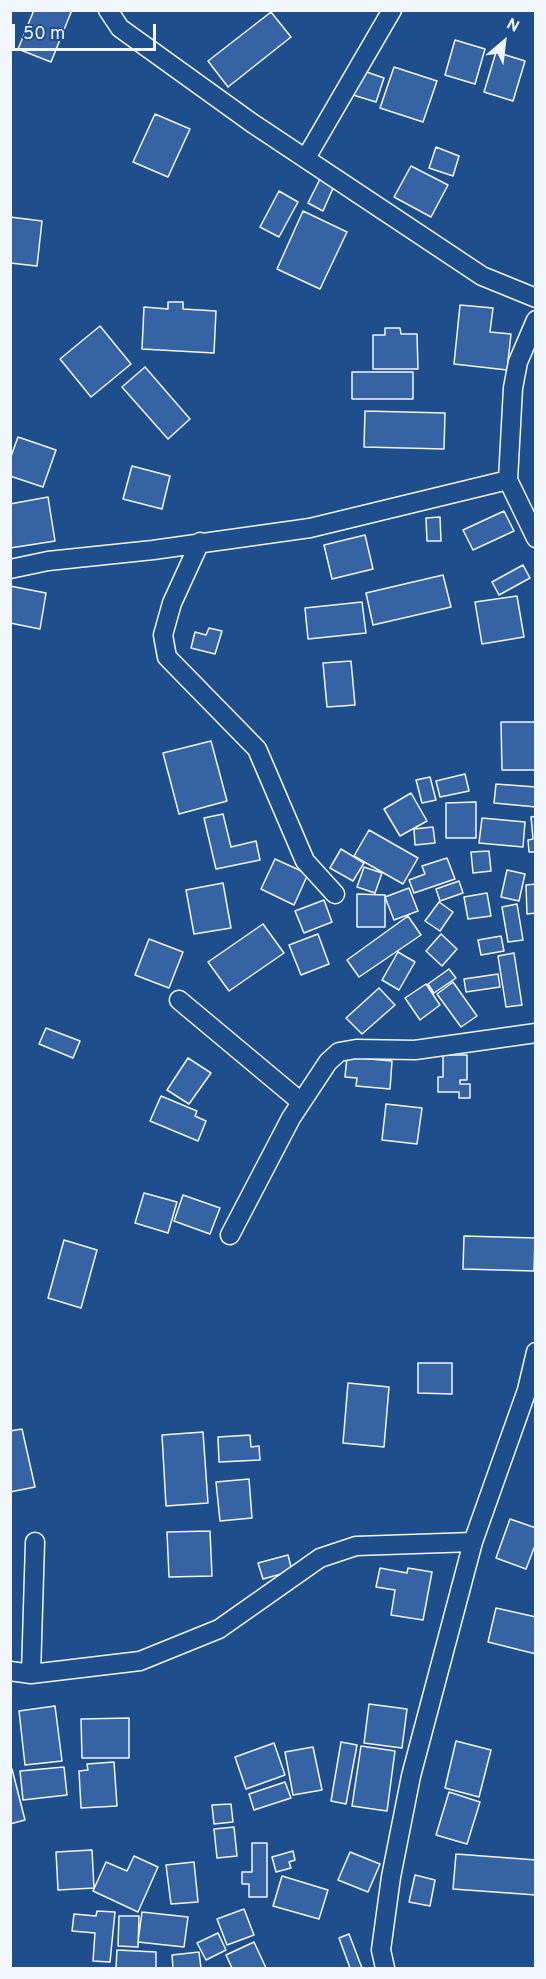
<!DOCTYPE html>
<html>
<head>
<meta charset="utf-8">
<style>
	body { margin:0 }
	#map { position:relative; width:546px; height:1979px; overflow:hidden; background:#1f4e8c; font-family:Overpass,sans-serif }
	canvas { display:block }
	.frame { position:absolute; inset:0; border:12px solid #f2f6ff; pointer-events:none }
	.north { position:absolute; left:474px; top:12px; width:60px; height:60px; -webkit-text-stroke:4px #1f4e8c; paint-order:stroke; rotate:28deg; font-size:16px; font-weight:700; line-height:24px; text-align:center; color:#f2f6ff }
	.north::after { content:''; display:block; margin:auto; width:21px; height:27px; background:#f2f6ff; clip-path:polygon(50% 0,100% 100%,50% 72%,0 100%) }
	.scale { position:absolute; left:12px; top:24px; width:144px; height:27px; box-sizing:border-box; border:3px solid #f2f6ff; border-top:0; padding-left:8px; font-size:18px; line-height:21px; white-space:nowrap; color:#f2f6ff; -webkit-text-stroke:4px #1f4e8c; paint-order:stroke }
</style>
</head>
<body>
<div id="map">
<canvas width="546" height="1979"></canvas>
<div class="frame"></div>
<div class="north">N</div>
<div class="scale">50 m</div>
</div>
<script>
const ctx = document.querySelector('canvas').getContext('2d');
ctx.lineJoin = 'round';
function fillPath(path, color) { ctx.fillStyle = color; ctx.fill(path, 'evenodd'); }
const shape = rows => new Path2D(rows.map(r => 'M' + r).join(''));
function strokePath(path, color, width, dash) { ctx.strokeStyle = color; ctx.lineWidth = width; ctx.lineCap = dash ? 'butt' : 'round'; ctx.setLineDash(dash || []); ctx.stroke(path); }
const building = shape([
	[34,10,72,10,51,62,18,49,34,10],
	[271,12,291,37,228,87,208,61,271,12],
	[455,40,485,49,475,84,445,75,455,40],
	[496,52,525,61,513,101,484,92,496,52],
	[394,67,437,81,423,122,380,108,394,67],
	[361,70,384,78,376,102,353,95,361,70],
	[155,114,190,129,168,177,133,162,155,114],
	[436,147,459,156,453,176,429,168,436,147],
	[411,166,448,185,431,217,394,197,411,166],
	[320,179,334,186,323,211,308,203,320,179],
	[279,191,298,202,279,237,260,227,279,191],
	[303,211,347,232,320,289,277,269,303,211],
	[10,217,42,221,37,266,10,263,10,217],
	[168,302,183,302,183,309,216,311,214,353,142,349,144,307,168,309,168,302],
	[460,305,493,308,490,332,511,334,507,370,454,364,460,305],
	[100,326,131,364,91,397,60,359,100,326],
	[385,328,400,328,401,334,417,334,418,369,373,369,373,335,385,335,385,328],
	[145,367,190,419,168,439,122,387,145,367],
	[352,372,413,372,413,399,352,399,352,372],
	[365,411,445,413,444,449,364,447,365,411],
	[18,437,56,450,43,487,10,476,10,459,18,437],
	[132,466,170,476,162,509,123,499,132,466],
	[48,497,55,541,10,548,10,504,48,497],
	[504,511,514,531,473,550,463,530,504,511],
	[440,517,441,541,427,541,426,518,440,517],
	[365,535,373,569,332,579,324,545,365,535],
	[523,565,530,578,499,595,492,582,523,565],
	[443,575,451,607,373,625,366,593,443,575],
	[10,586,46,593,40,629,10,623,10,586],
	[517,596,524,637,482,644,475,602,517,596],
	[362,602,366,633,308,639,305,608,362,602],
	[209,628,222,631,215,654,191,648,195,632,206,635,209,628],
	[351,661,355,705,327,707,323,663,351,661],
	[501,722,536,722,536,770,502,770,501,722],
	[211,741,227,801,179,814,163,753,211,741],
	[465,774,469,791,440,797,436,781,465,774],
	[430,777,436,800,422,803,416,780,430,777],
	[496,784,536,787,536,807,494,803,496,784],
	[411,793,427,821,400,836,384,809,411,793],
	[476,802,476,838,446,838,446,803,476,802],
	[223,814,231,847,256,841,260,860,216,869,204,818,223,814],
	[536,816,536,861,535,852,529,852,528,840,533,839,531,817,536,816],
	[482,818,525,822,523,847,479,843,482,818],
	[433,827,435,843,415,845,414,829,433,827],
	[369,830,418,858,403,884,354,856,369,830],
	[341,849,364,863,353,881,330,868,341,849],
	[489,851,491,871,473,873,471,852,489,851],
	[447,858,455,879,414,893,409,880,425,874,422,866,447,858],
	[275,859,308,874,294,905,261,889,275,859],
	[364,867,382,873,375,893,357,887,364,867],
	[507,870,525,874,519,901,501,897,507,870],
	[459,881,463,893,440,901,436,889,459,881],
	[223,883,231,928,194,934,186,890,223,883],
	[536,884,536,913,527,914,526,885,536,884],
	[409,888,418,911,394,920,385,897,409,888],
	[487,893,491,916,468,919,464,897,487,893],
	[357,894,385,895,385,927,357,927,357,894],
	[324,900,332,922,304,933,295,911,324,900],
	[439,902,453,912,440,931,425,921,439,902],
	[517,904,523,940,508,942,502,907,517,904],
	[408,916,421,935,359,977,347,960,408,916],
	[263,924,284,953,229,991,208,962,263,924],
	[318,934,329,964,301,975,289,945,318,934],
	[441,934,457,949,442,966,426,951,441,934],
	[501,936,504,951,481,955,478,940,501,936],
	[149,939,183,952,169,988,135,975,149,939],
	[398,952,415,962,399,990,382,980,398,952],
	[514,953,522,1005,506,1007,498,956,514,953],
	[449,969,456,978,434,993,428,984,449,969],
	[498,974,500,987,466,992,464,979,498,974],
	[453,982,477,1016,461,1027,437,994,453,982],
	[426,984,440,1005,420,1020,405,998,426,984],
	[379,988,395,1005,362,1034,346,1018,379,988],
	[46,1028,80,1041,73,1058,39,1044,46,1028],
	[443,1055,467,1055,467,1080,460,1080,460,1084,470,1084,470,1098,459,1098,459,1092,438,1092,438,1077,443,1077,443,1055],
	[347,1057,392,1061,390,1089,356,1086,357,1078,345,1077,347,1057],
	[188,1058,211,1073,189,1104,167,1090,188,1058],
	[161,1096,197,1111,195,1116,206,1121,198,1141,150,1121,161,1096],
	[386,1104,422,1108,417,1144,382,1140,386,1104],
	[144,1193,177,1202,168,1233,135,1223,144,1193],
	[183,1195,220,1208,210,1234,174,1221,183,1195],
	[464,1236,535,1238,534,1271,463,1269,464,1236],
	[64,1240,97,1250,81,1308,48,1298,64,1240],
	[418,1363,452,1363,452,1394,418,1393,418,1363],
	[348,1383,389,1387,384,1447,343,1443,348,1383],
	[22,1429,35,1487,10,1492,10,1431,22,1429],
	[203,1432,208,1503,166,1506,162,1435,203,1432],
	[250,1435,251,1447,259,1446,260,1460,219,1462,218,1437,250,1435],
	[249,1479,252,1518,220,1521,216,1482,249,1479],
	[510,1519,536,1528,536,1543,526,1569,496,1558,510,1519],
	[210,1531,212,1576,169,1577,167,1532,210,1531],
	[288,1555,292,1571,263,1579,258,1563,288,1555],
	[380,1568,407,1573,408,1568,432,1572,423,1620,391,1615,395,1590,376,1587,380,1568],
	[496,1608,536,1617,536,1654,488,1642,496,1608],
	[369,1704,407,1709,402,1748,364,1743,369,1704],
	[55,1706,62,1761,25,1765,19,1711,55,1706],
	[129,1718,129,1758,82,1758,81,1719,129,1718],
	[456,1741,491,1750,479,1797,445,1788,456,1741],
	[341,1742,357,1745,346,1804,331,1801,341,1742],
	[274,1743,285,1775,246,1789,235,1757,274,1743],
	[361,1746,395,1751,387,1811,352,1806,361,1746],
	[313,1747,322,1790,293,1795,285,1752,313,1747],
	[114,1762,117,1806,81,1808,79,1771,88,1770,87,1764,114,1762],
	[64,1767,67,1795,23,1800,20,1771,64,1767],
	[12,1769,25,1820,10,1824,10,1770,12,1769],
	[285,1782,291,1798,254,1810,249,1794,285,1782],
	[449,1792,480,1802,467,1844,436,1835,449,1792],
	[231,1804,233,1822,214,1824,212,1805,231,1804],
	[234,1827,237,1856,217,1858,214,1829,234,1827],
	[252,1843,267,1843,267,1897,249,1897,249,1884,242,1884,242,1872,252,1872,252,1843],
	[92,1850,94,1888,58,1890,56,1852,92,1850],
	[293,1851,295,1860,289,1862,291,1868,276,1872,272,1857,293,1851],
	[350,1852,380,1864,368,1892,338,1880,350,1852],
	[456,1854,536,1860,536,1895,453,1889,456,1854],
	[134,1856,158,1867,138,1912,93,1891,106,1862,127,1871,134,1856],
	[194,1862,198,1902,171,1904,166,1865,194,1862],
	[415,1875,435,1880,430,1906,409,1902,415,1875],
	[282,1876,328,1890,319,1919,273,1906,282,1876],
	[244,1909,254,1935,227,1945,217,1919,244,1909],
	[97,1911,115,1912,110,1962,93,1961,95,1933,72,1931,74,1914,96,1916,97,1911],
	[142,1912,188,1917,184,1947,138,1942,142,1912],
	[119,1916,139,1916,138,1947,118,1946,119,1916],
	[218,1933,226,1950,206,1960,197,1943,218,1933],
	[349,1934,362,1968,350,1968,339,1938,349,1934],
	[254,1942,266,1968,232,1968,226,1955,254,1942],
	[117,1950,156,1952,156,1968,116,1968,117,1950],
	[199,1952,201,1968,173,1968,172,1955,199,1952]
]);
const street = shape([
	[108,10,120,28,252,123,482,276,536,298],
	[306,158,392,10],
	[536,320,518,362,513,388,508,480,536,538],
	[200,542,172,603,163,635,167,657,257,749,305,861,335,894],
	[10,569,48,561,153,550,310,528,508,480],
	[179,1000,301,1102],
	[230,1235,291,1118,328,1062,339,1052,356,1049,415,1050,536,1033],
	[10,1671,31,1674,140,1661,219,1629,320,1558,356,1546,473,1542],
	[31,1674,35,1542],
	[385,1968,381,1950,391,1877,411,1776,473,1542,527,1390,536,1352]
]);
fillPath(building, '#3563a3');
strokePath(building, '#f2f6ff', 1.5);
strokePath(street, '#f2f6ff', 21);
strokePath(street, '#1f4e8c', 18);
</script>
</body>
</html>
